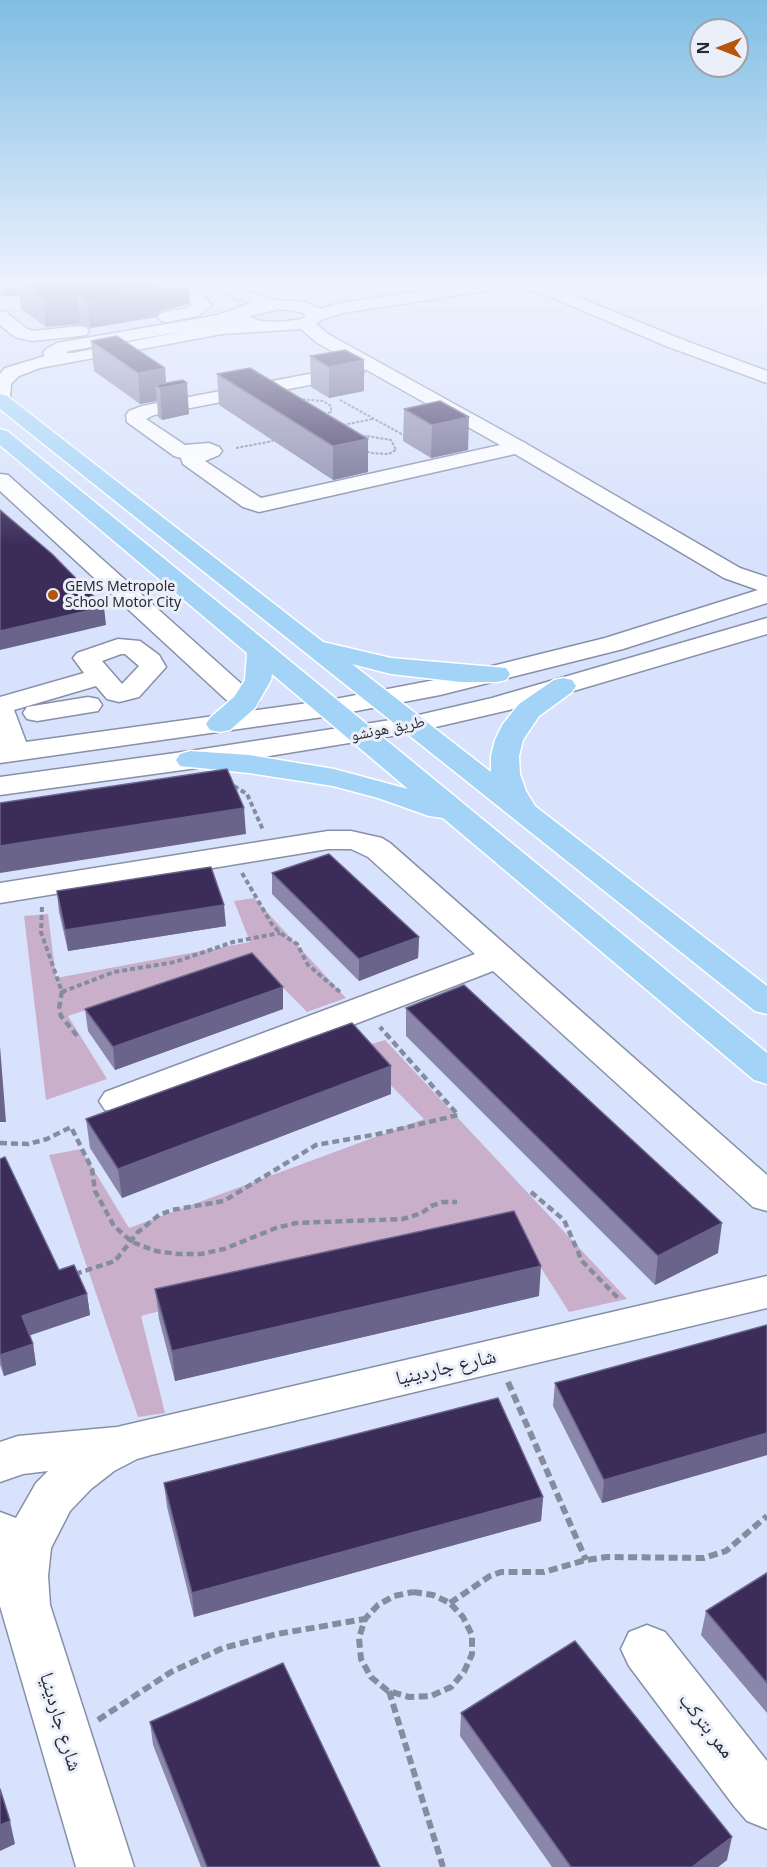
<!DOCTYPE html>
<html>
<head>
<meta charset="utf-8">
<style>
	body { margin:0 }
	#map { position:relative; width:767px; height:1867px; overflow:hidden; background:#d8e2fc; font-family:"Noto Sans",sans-serif }
	canvas { display:block }
	.north { position:absolute; left:689px; top:18px; width:60px; height:60px; box-sizing:border-box; background:#ebeffa; border:2px solid #9da1ab; border-radius:50%; rotate:270deg; font-size:16px; font-weight:700; line-height:24px; text-align:center; color:#282b35 }
	.north::after { content:''; display:block; margin:auto; width:21px; height:27px; background:#b5560c; clip-path:polygon(50% 0,100% 100%,50% 72%,0 100%) }
</style>
</head>
<body>
<div id="map">
<canvas width="767" height="1867"></canvas>
<div class="north">N</div>
</div>
<script>
const ctx = document.querySelector('canvas').getContext('2d');
ctx.lineJoin = 'round';
function fillPath(path, color) { ctx.fillStyle = color; ctx.fill(path, 'evenodd'); }
const shape = rows => new Path2D(rows.map(r => 'M' + r).join(''));
function strokePath(path, color, width, dash) { ctx.strokeStyle = color; ctx.lineWidth = width; ctx.lineCap = dash ? 'butt' : 'round'; ctx.setLineDash(dash || []); ctx.stroke(path); }
function label(font, color, halo, rows, align = 'center') {
  ctx.font = font + ' "Noto Sans","Noto Naskh Arabic",sans-serif'; ctx.lineWidth = 6; ctx.setLineDash([]); ctx.textBaseline = 'middle'; ctx.strokeStyle = halo; ctx.fillStyle = color; for (const [text, x, y, turn = 0] of rows) {
    ctx.save(); ctx.translate(x, y); ctx.rotate((+turn || 0) * Math.PI / 180); ctx.textAlign = isNaN(turn) ? turn : align; if (halo) ctx.strokeText(text, 0, 0); ctx.fillText(text, 0, 0); ctx.restore();
  }
}
const green = shape([
	[254,898,346,998,307,1012,251,955,68,1016,107,1079,46,1100,24,916,48,914,56,978,250,942,234,901],
	[385,1040,627,1299,569,1312,510,1219,141,1316,165,1413,138,1417,49,1155,81,1149,129,1228,424,1119,355,1049]
]);
const pathFar3 = shape([
	[298,399,323,401,331,406,331,412,320,416,298,412,288,404,298,399],
	[340,400,407,437],
	[343,425,373,419],
	[367,436,391,440,396,450,389,454,372,453,357,449,351,443,356,438,367,436],
	[236,448,273,441]
]);
const pathFar2 = shape([
	[234,786,247,794,263,830],
	[242,873,271,923,280,933,297,944,308,965,340,992],
	[42,907,41,932,62,992],
	[62,992,114,972,175,962,233,942,280,933]
]);
const pathFar1 = shape([
	[62,991,59,1009,61,1016,78,1037],
	[62,992,65,991],
	[0,1143,28,1144,47,1139,71,1127,92,1169,95,1191,114,1226,132,1242,156,1251,178,1254,201,1254,224,1249,276,1228,296,1223,403,1219,422,1213,431,1206,443,1202,457,1202],
	[531,1192,564,1220,582,1261,619,1299],
	[75,1274,115,1261,138,1232,159,1215,172,1210,224,1201,316,1145,378,1134,458,1115,380,1027]
]);
const path = shape([
	[508,1382,586,1560],
	[413,1592,433,1595,450,1603,463,1617,472,1635,472,1654,464,1672,451,1687,431,1696,409,1697,388,1691,371,1677,361,1659,359,1638,365,1619,378,1605,394,1596,413,1592],
	[450,1603,490,1576,501,1572,544,1572,586,1560,607,1557,704,1558,726,1551,767,1516],
	[389,1691,443,1867],
	[98,1720,171,1672,223,1648,277,1634,365,1619]
]);
const minor = shape([
	[164,284,184,284,201,292,212,305,198,316,167,322,161,321,158,317,161,313,187,308,194,304,164,284],
	[212,284,232,284,247,292,275,300,305,302,320,309,340,303,466,284,505,284,503,287,497,289,343,313,321,320,316,324,328,334,525,443,740,568,767,577,767,603,623,649,440,695,330,716,0,763,0,697,84,673,73,658,77,653,118,639,140,641,159,655,166,667,139,697,119,702,107,699,96,686,14,710,26,742,330,700,440,679,605,638,758,590,724,578,515,454,259,512,243,507,183,464,181,458,174,456,127,422,126,415,129,411,142,406,356,365,316,342,301,329,222,334,40,368,19,376,11,384,10,399,7,403,0,405,0,374,5,368,45,356,43,353,46,349,57,343,218,315,251,303,235,298,212,284],
	[280,309,301,312,306,315,302,319,279,322,260,321,249,316,280,309],
	[185,331,73,353,66,353,68,351,185,331],
	[365,369,500,445,261,498,205,461,219,455,222,451,219,447,209,443,185,445,146,419,154,415,356,376,363,374,365,369],
	[121,654,125,654,139,666,122,684,102,661,121,654],
	[514,284,541,284,556,288,678,338,767,371,767,383,666,346,544,294,516,287,514,284],
	[0,311,6,312,27,329,33,331,80,326,86,327,89,331,86,335,80,336,32,341,15,337,0,325,0,311],
	[0,474,8,475,255,696,259,702,255,708,245,710,235,708,0,491,0,474],
	[767,618,767,634,509,710,410,733,190,769,0,795,0,777,190,751,410,717,492,698,767,618],
	[88,697,98,699,102,705,98,711,37,721,27,719,23,713,27,707,88,697],
	[328,831,351,831,382,838,390,843,767,1175,767,1211,753,1207,493,971,131,1110,118,1113,105,1110,99,1101,105,1092,475,954,368,857,351,849,328,849,0,903,0,883,328,831],
	[767,1276,767,1308,151,1455,137,1459,114,1471,91,1489,70,1511,51,1548,48,1576,50,1605,134,1867,76,1867,0,1606,0,1512,16,1518,36,1483,48,1471,23,1474,0,1482,0,1442,18,1436,117,1427,767,1276],
	[647,1625,665,1632,767,1761,767,1829,747,1821,734,1806,629,1666,621,1649,629,1632,647,1625]
]);
const major = shape([
	[0,394,7,396,323,642,391,658,506,668,510,674,506,680,497,682,461,682,391,674,352,664,491,772,491,756,495,740,503,724,519,704,554,680,563,678,572,680,576,686,572,692,539,716,523,740,519,756,520,774,526,791,535,806,767,986,767,1014,755,1011,0,409,0,394],
	[0,429,7,431,268,643,767,1053,767,1084,754,1080,443,818,429,816,378,798,333,786,249,773,180,766,176,760,180,754,190,751,249,755,334,769,408,789,272,674,271,680,255,708,230,730,220,732,210,730,206,724,210,718,234,697,245,680,247,653,0,445,0,429]
]);
const wall = shape([
	[0,284,188,284,190,304,161,311,156,317,90,328,80,324,46,327,21,309,19,295,4,297,0,294],
	[91,341,165,368,166,383,189,414,162,420,158,417,157,401,140,404,94,371],
	[310,356,364,360,364,391,329,398,311,387],
	[217,374,368,439,368,472,333,480,219,405],
	[440,401,468,450,431,458,403,441,404,409],
	[272,873,419,937,418,958,359,981,272,894],
	[57,891,226,926,68,951,59,912],
	[406,1008,718,1253,655,1285,406,1036],
	[85,1009,283,1009,115,1070,88,1031],
	[391,1066,391,1094,122,1198,90,1148,86,1119],
	[0,1159,59,1270,87,1294,90,1315,30,1335,33,1344,36,1365,4,1376,0,1365],
	[155,1289,539,1296,175,1381,159,1319],
	[767,1325,767,1455,602,1503,553,1406,555,1383],
	[164,1483,543,1497,541,1521,194,1617,167,1507],
	[767,1573,767,1713,701,1635,706,1611],
	[461,1713,727,1860,718,1867,552,1867,460,1736],
	[150,1722,380,1867,201,1867,153,1745]
]);
const shadedWall = shape([
	[3,284,18,284,19,295,4,297],
	[158,284,188,284,190,304,161,311,156,317,90,328,87,300],
	[78,295,80,324,46,327,43,299],
	[364,360,364,391,329,398,329,367],
	[165,368,166,387,187,383,189,414,162,420,160,388,155,385,157,401,140,404,138,373],
	[469,417,468,450,431,458,432,425],
	[368,439,368,472,333,480,333,446],
	[104,607,106,625,0,650,0,631],
	[244,808,246,834,0,873,0,846],
	[224,905,226,926,68,951,65,930],
	[419,937,418,958,359,981,359,959],
	[283,987,283,1009,115,1070,113,1047],
	[0,1046,6,1122,0,1122],
	[391,1066,391,1094,122,1198,118,1169],
	[722,1223,718,1253,655,1285,658,1256],
	[541,1266,539,1296,175,1381,172,1351],
	[87,1294,90,1315,25,1337,22,1316],
	[33,1344,36,1365,4,1376,0,1355],
	[767,1433,767,1455,602,1503,604,1480],
	[543,1497,541,1521,194,1617,192,1593],
	[10,1821,15,1844,0,1851,0,1825],
	[732,1837,727,1860,718,1867,692,1867]
]);
const building = shape([
	[22,284,158,284,154,289,87,300,78,295,43,299,22,284],
	[117,336,165,368,138,373,91,341,117,336],
	[345,350,364,360,329,367,310,356,345,350],
	[250,368,368,439,333,446,217,374,250,368],
	[183,380,187,383,160,388,155,385,183,380],
	[440,401,469,417,432,425,404,409,440,401],
	[0,510,52,554,104,607,0,631,0,510],
	[227,769,244,808,0,846,0,803,227,769],
	[329,854,419,937,359,959,272,873,329,854],
	[211,867,224,905,65,930,57,891,211,867],
	[252,953,283,987,113,1047,85,1009,252,953],
	[464,985,722,1223,658,1256,406,1008,464,985],
	[352,1023,391,1066,118,1169,86,1119,352,1023],
	[5,1157,59,1270,74,1265,87,1294,22,1316,33,1344,0,1355,0,1159,5,1157],
	[514,1211,541,1266,172,1351,155,1289,514,1211],
	[767,1325,767,1433,604,1480,555,1383,767,1325],
	[498,1398,543,1497,192,1593,164,1483,498,1398],
	[767,1573,767,1683,706,1611,767,1573],
	[575,1641,732,1837,692,1867,571,1867,461,1713,575,1641],
	[283,1663,380,1867,207,1867,150,1722,283,1663],
	[0,1789,10,1821,0,1825,0,1789]
]);
const markers = [
	[53,595,6,"#b5560c"]
];
const farPoinames = [
	["GEMS Metropole",65,587],
	["School Motor City",65,603]
];
const streetNames = [
	["طريق هونشو",388,729,-11]
];
const nearStreetnames = [
	["شارع جاردينيا",446,1368,-13],
	["شارع جاردينيا",60,1722,73],
	["ممر بتركب",706,1726,52]
];
fillPath(green, '#caafcb');
strokePath(minor, '#8790a8', 3);
strokePath(major, '#fff', 3);
strokePath(pathFar3, '#858c9e', 2, [3, 1.5]);
strokePath(pathFar2, '#858c9e', 4, [5, 3]);
strokePath(pathFar1, '#858c9e', 4.5, [7, 4]);
strokePath(path, '#858c9e', 6, [9, 4.5]);
fillPath(minor, '#fff');
fillPath(major, '#a3d4f7');
fillPath(wall, '#8a87aa');
fillPath(shadedWall, '#6a638a');
fillPath(building, '#3b2c59');
strokePath(building, '#6a638a', 1.5);
const sky = ctx.createLinearGradient(0, 0, 0, 545);
sky.addColorStop(0, '#7fbee3');
sky.addColorStop(0.52, '#edf2fe');
sky.addColorStop(1, '#edf2fe00');
ctx.fillStyle = sky;
ctx.fillRect(0, 0, 767, 545);
for (const [x, y, r, color] of markers) { const dot = new Path2D(); dot.arc(x, y, r, 0, 2 * Math.PI); ctx.fillStyle = color; ctx.fill(dot); strokePath(dot, '#ebeffa', 2); }
label('14px', '#282b35', '#ebeffa', farPoinames, 'left');
label('16px', '#282b35', '#ebeffa', streetNames);
label('20px', '#282b35', '#ebeffa', nearStreetnames);
</script>
</body>
</html>
